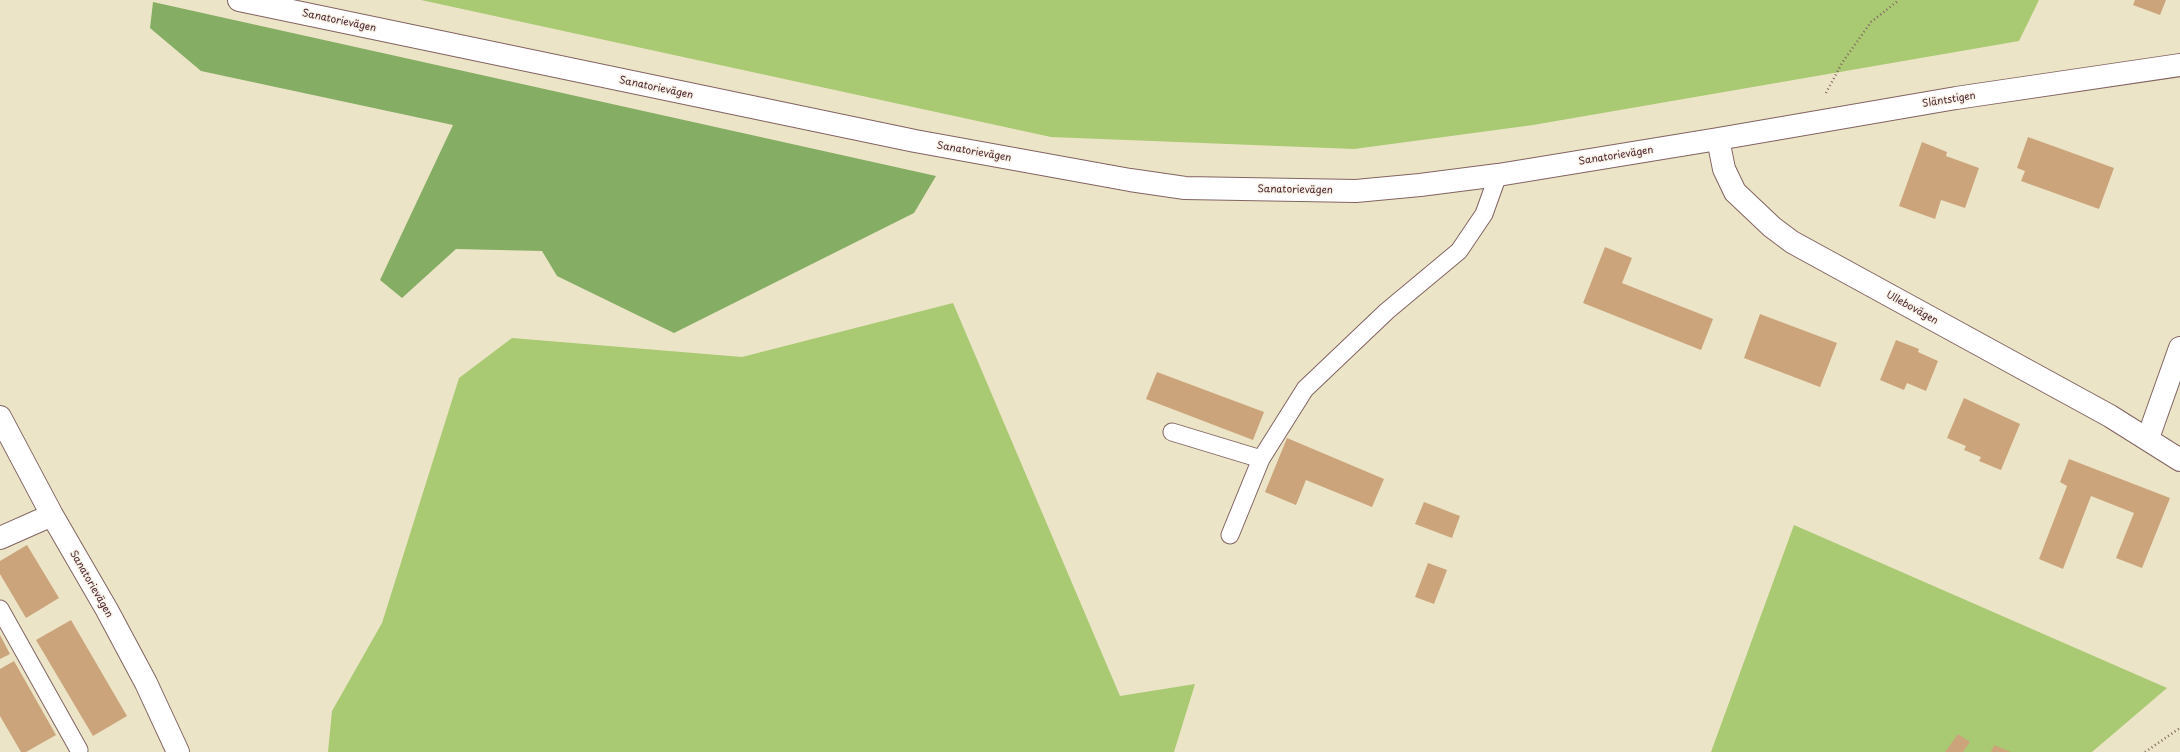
<!DOCTYPE html>
<html>
<head>
<meta charset="utf-8">
<style>
	body { margin:0 }
	canvas { display:block; background:#ebe4c6 }
</style>
</head>
<body>
<canvas width="2180" height="752"></canvas>
<script>
const ctx = document.querySelector('canvas').getContext('2d');
ctx.lineJoin = 'round';
function fillPath(path, color) { ctx.fillStyle = color; ctx.fill(path, 'evenodd'); }
const shape = rows => new Path2D(rows.map(r => 'M' + r).join(''));
function strokePath(path, color, width, dash) { ctx.strokeStyle = color; ctx.lineWidth = width; ctx.lineCap = dash ? 'butt' : 'round'; ctx.setLineDash(dash || []); ctx.stroke(path); }
function label(font, color, halo, rows, align = 'center') {
  ctx.font = font + ' "Playpen Sans",sans-serif'; ctx.lineWidth = 3; ctx.setLineDash([]); ctx.textBaseline = 'middle'; ctx.strokeStyle = halo; ctx.fillStyle = color; for (const [text, x, y, turn = 0] of rows) {
    ctx.save(); ctx.translate(x, y); ctx.rotate((+turn || 0) * Math.PI / 180); ctx.textAlign = isNaN(turn) ? turn : align; if (halo) ctx.strokeText(text, 0, 0); ctx.fillText(text, 0, 0); ctx.restore();
  }
}
const green = shape([
	[421,0,2039,0,2019,41,1533,125,1354,149,1051,137],
	[953,303,1120,696,1195,684,1174,752,328,752,332,711,382,623,459,378,512,338,742,357],
	[1794,525,2167,688,2092,752,1711,752]
]);
const forest = shape([
	[153,2,936,176,914,213,674,333,557,276,542,251,456,249,402,298,380,280,453,125,201,71,150,28]
]);
const building = shape([
	[2135,0,2166,0,2160,15,2133,5],
	[2028,137,2114,168,2099,209,2021,181,2025,171,2017,168],
	[1922,142,1947,152,1946,156,1979,168,1965,208,1941,200,1935,219,1899,206],
	[1605,247,1632,258,1622,283,1713,319,1701,350,1583,303],
	[1760,314,1837,343,1820,387,1744,358],
	[1896,340,1919,349,1918,352,1938,361,1926,391,1907,383,1904,390,1880,380],
	[1157,372,1264,412,1253,440,1146,399],
	[1964,398,2020,424,2001,470,1979,461,1981,457,1964,450,1966,446,1947,438],
	[1287,438,1384,479,1372,507,1306,480,1296,505,1265,492],
	[2069,459,2170,498,2142,568,2116,558,2134,513,2091,496,2063,569,2039,559,2067,486,2060,482],
	[1424,502,1460,516,1452,538,1415,524],
	[27,545,59,598,26,618,0,574,0,561],
	[1428,563,1447,570,1434,604,1415,597],
	[71,620,127,716,93,736,36,640],
	[0,635,10,654,0,659],
	[14,661,56,735,26,752,21,752,0,716,0,669],
	[1958,734,1970,742,1963,752,1945,752],
	[1994,745,2011,752,1991,752]
]);
const path = shape([
	[1826,93,1842,63,1871,22,1899,0],
	[2145,752,2180,728]
]);
const service = shape([
	[1172,432,1261,459],
	[1230,535,1261,459,1305,389,1387,311,1459,251,1484,214,1498,175],
	[0,609,79,750]
]);
const minor = shape([
	[239,0,915,141,1130,180,1185,188,1356,191,1420,185,1498,175,1718,139,1956,98,2180,65],
	[1718,139,1724,169,1735,192,1772,227,1792,242,2110,416,2180,460],
	[0,417,52,515,107,610,146,683,178,752],
	[2148,438,2180,348],
	[0,538,52,515]
]);
const streetNames = [
	["Sanatorievägen",339,21,12],
	["Sanatorievägen",656,88,12],
	["Släntstigen",1949,100,-9],
	["Sanatorievägen",974,152,10],
	["Sanatorievägen",1616,156,-9],
	["Sanatorievägen",1295,190,1],
	["Ullebovägen",1912,308,29],
	["Sanatorievägen",91,584,60]
];
fillPath(green, '#a9c972');
fillPath(forest, '#86ad64');
fillPath(building, '#cca47b');
strokePath(service, '#826461', 19);
strokePath(minor, '#826461', 24);
strokePath(path, '#826461', 2.5, [1, 3]);
strokePath(service, '#fff', 17);
strokePath(minor, '#fff', 22);
label('10px', '#4a1f2b', '#f7f3e8', streetNames);
</script>
</body>
</html>
